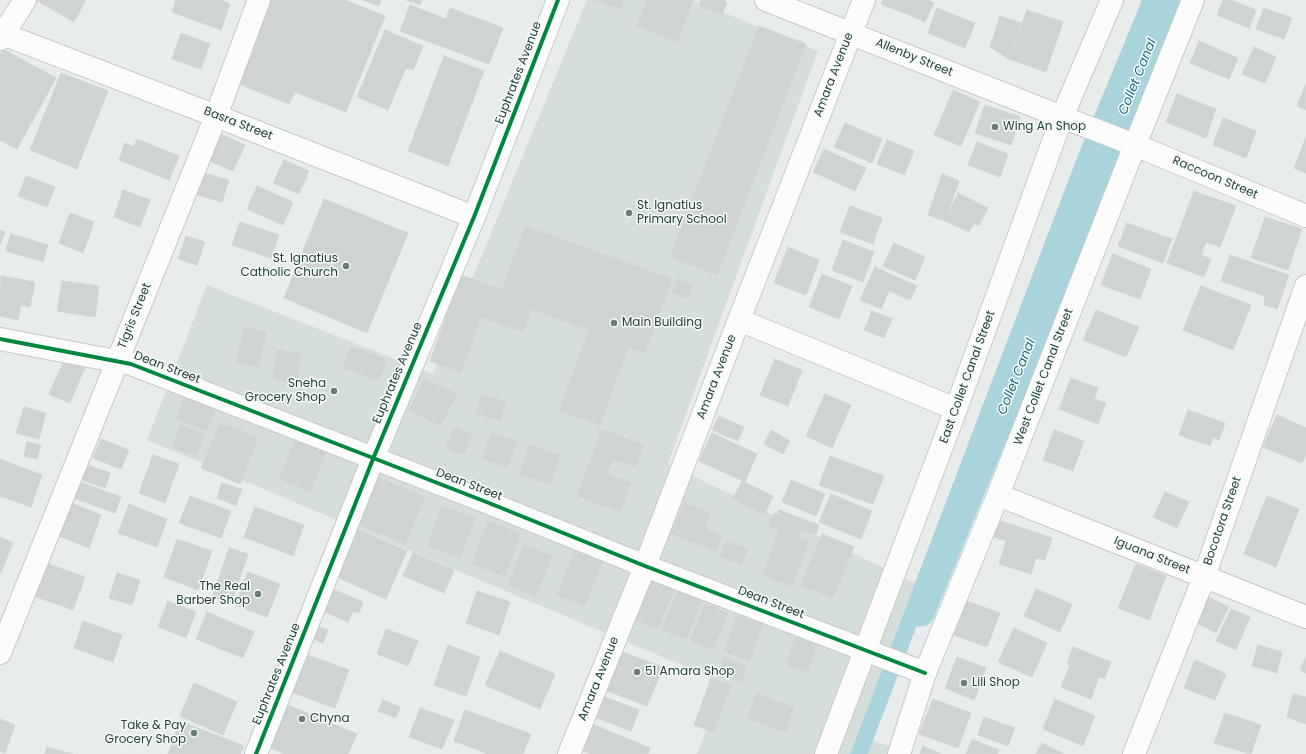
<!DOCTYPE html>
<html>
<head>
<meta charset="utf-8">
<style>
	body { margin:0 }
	canvas { display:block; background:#e8edeb }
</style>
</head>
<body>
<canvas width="1306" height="754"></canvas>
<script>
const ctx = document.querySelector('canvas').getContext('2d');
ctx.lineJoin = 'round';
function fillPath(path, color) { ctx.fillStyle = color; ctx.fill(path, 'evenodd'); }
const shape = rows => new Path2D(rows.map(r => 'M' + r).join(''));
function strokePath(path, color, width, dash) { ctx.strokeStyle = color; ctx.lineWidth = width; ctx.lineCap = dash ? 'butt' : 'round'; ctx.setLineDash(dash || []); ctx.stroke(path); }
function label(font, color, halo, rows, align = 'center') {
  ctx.font = font + ' Poppins,sans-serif'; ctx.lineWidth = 3; ctx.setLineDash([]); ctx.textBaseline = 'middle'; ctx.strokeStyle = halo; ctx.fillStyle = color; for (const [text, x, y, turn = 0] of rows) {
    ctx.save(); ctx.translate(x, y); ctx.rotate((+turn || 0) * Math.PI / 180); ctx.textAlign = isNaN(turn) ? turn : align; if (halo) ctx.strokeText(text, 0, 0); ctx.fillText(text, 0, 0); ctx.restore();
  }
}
const built = shape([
	[587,0,693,0,818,51,668,464,915,583,850,754,697,754,724,683,147,440,207,285,433,374],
	[873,740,907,754,868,754]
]);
const water = shape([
	[1142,0,1158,0,1113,108,868,754,850,754,1078,155]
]);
const canal = shape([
	[921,613,1098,182,1169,0]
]);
const building = shape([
	[36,0,86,0,74,22,36,0],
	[176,0,220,0,230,4,221,30,172,12,176,0],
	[264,0,345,0,385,16,346,112,295,92,289,104,231,81,264,0],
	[363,0,381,0,379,6,363,0],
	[406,0,422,0,420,5,406,0],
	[595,0,624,0,620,9,595,0],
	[647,0,689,0,693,1,677,42,637,26,647,0],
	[701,0,723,0,727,2,722,15,699,6,701,0],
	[883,0,914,0,907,14,881,4,883,0],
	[914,0,928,0,934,3,925,22,907,14,914,0],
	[1223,0,1231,0,1256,10,1249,28,1217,15,1223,0],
	[410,5,446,19,450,8,503,28,489,64,400,31,410,5],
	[937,8,975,23,965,48,928,33,937,8],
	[1264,8,1292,18,1284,39,1256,29,1264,8],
	[1027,10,1063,22,1046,72,1009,59,1027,10],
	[1000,16,1021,23,1009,59,990,47,1000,16],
	[759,26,806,44,717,275,670,257,759,26],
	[385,30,423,46,413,70,406,68,388,110,357,97,385,30],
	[181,33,210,44,201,69,172,59,181,33],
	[1199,41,1238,58,1229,79,1190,63,1199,41],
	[1254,47,1276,57,1265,83,1242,74,1254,47],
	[3,49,56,78,17,149,0,140,0,55,3,49],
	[444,56,484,71,448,166,408,151,444,56],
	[61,73,108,91,77,169,30,150,61,73],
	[1306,84,1306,110,1297,106,1306,84],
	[953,90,980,102,961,146,934,135,953,90],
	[1177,94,1216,109,1206,138,1166,122,1177,94],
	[985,105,1020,117,1011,145,975,133,985,105],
	[1223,118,1256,131,1246,158,1213,145,1223,118],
	[845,123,882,139,872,163,834,147,845,123],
	[212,130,245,145,233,171,200,157,212,130],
	[1306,137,1306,173,1294,168,1306,137],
	[137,139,179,156,169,180,119,160,125,143,134,147,137,139],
	[887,140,914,151,904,175,877,164,887,140],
	[977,142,1008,154,1000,177,968,165,977,142],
	[824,149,866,168,855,191,813,172,824,149],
	[284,160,309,171,299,194,273,183,284,160],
	[200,172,229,180,222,202,194,194,200,172],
	[942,174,959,181,945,221,928,215,942,174],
	[26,176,55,187,47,207,18,196,26,176],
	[257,186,293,202,283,225,247,209,257,186],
	[123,190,150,200,140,227,114,217,123,190],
	[1194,191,1236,206,1220,247,1206,242,1201,255,1211,259,1204,277,1167,263,1194,191],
	[958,193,988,208,979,226,974,223,969,232,945,221,958,193],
	[324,199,408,233,367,333,284,298,324,199],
	[850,206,882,218,873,244,840,232,850,206],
	[70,213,94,222,83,253,59,243,70,213],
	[1265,217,1302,229,1288,270,1251,258,1265,217],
	[240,222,279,235,271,258,232,245,240,222],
	[1127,223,1172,239,1163,263,1118,246,1127,223],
	[525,226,672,279,645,353,628,347,600,425,559,411,589,330,531,309,523,332,481,317,461,372,430,361,461,275,502,290,525,226],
	[0,230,5,232,0,244,0,230],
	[11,234,48,245,43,262,6,251,11,234],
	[186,236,205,242,197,265,178,259,186,236],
	[843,240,874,252,863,282,832,270,843,240],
	[894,243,925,257,915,280,883,266,894,243],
	[788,247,819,260,806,295,774,283,788,247],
	[1113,254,1151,269,1140,299,1101,285,1113,254],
	[1230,255,1289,275,1277,309,1264,305,1265,296,1221,281,1230,255],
	[875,267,917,286,910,300,889,291,881,309,860,300,875,267],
	[822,274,852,286,839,319,809,307,822,274],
	[1,276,35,282,30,307,21,305,18,320,0,316,1,276],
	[678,279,693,285,688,299,672,293,678,279],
	[62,281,99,286,95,317,57,311,62,281],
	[1201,286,1251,305,1233,350,1183,330,1201,286],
	[1096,310,1139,327,1126,357,1083,340,1096,310],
	[872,311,892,319,884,338,864,330,872,311],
	[244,327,266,332,259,367,236,363,244,327],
	[351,346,387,360,378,381,343,368,351,346],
	[277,350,301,354,296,383,272,379,277,350],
	[66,356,86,365,70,403,49,394,66,356],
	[775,359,802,370,788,406,760,395,775,359],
	[1071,378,1098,388,1094,399,1106,403,1098,424,1059,409,1071,378],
	[425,379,457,394,440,426,409,410,425,379],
	[825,394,851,405,832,448,806,436,825,394],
	[481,395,506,402,500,421,476,413,481,395],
	[185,396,216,408,207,431,176,419,185,396],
	[24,407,46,413,39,439,16,433,24,407],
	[1188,410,1225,423,1219,440,1213,437,1210,446,1179,435,1188,410],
	[1277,415,1306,428,1306,454,1302,463,1263,447,1277,415],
	[719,416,744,427,738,441,712,430,719,416],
	[220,423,258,438,240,484,201,468,220,423],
	[181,425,204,434,196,456,172,447,181,425],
	[454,427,472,435,464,455,446,448,454,427],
	[602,429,644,445,636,467,613,459,607,473,631,483,620,512,577,496,602,429],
	[771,430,790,441,783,454,764,444,771,430],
	[1054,430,1084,441,1073,471,1043,460,1054,430],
	[491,433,517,441,508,467,482,459,491,433],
	[712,433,757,454,745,482,699,461,712,433],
	[101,439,129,450,121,469,93,458,101,439],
	[295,440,326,453,310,492,279,479,295,440],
	[27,442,41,445,37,459,24,456,27,442],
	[529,445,560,455,551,484,520,475,529,445],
	[153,455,179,464,165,503,139,493,153,455],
	[830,456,884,476,873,504,819,485,830,456],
	[0,459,42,475,31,507,0,496,0,459],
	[82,463,110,473,105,488,76,478,82,463],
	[374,476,425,497,405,544,355,523,374,476],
	[791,480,825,494,816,516,782,502,791,480],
	[77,481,121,497,115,513,71,497,77,481],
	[742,481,773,496,765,514,733,499,742,481],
	[222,483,242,489,236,506,217,498,222,483],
	[1165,492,1189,502,1177,528,1153,517,1165,492],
	[831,494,872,511,861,539,819,522,831,494],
	[190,496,231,511,221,538,179,523,190,496],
	[1267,496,1299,509,1276,567,1244,554,1267,496],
	[62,499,101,515,89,548,49,532,62,499],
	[684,503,710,513,705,529,722,536,716,551,671,534,684,503],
	[129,504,167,519,157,547,118,533,129,504],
	[442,506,475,518,460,558,427,546,442,506],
	[255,507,304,525,293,556,244,537,255,507],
	[779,510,819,525,816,535,801,529,798,537,809,541,792,586,763,575,779,531,769,527,774,513,778,514,779,510],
	[998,520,1052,538,1045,560,1036,558,1031,574,999,564,1006,541,993,537,998,520],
	[488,521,521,533,505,576,472,564,488,521],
	[350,526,407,551,386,599,330,574,350,526],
	[822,534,854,547,833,598,801,585,822,534],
	[0,537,13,543,1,572,0,572,0,537],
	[177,539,212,551,198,590,164,577,177,539],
	[726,541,748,549,741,565,720,557,726,541],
	[524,544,552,556,536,596,508,585,524,544],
	[229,548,248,554,231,604,212,598,229,548],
	[574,552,602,562,585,606,557,595,574,552],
	[413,553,454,570,444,593,403,576,413,553],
	[40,561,85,577,73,610,28,594,40,561],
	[1136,564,1166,576,1149,620,1118,608,1136,564],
	[248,572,280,584,267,617,235,605,248,572],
	[117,573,140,580,132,605,109,598,117,573],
	[647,578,674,589,658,629,631,619,647,578],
	[330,588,363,602,359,613,353,611,348,622,320,610,330,588],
	[1036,589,1072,604,1060,632,1024,616,1036,589],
	[477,591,510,602,499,635,466,623,477,591],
	[678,591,702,600,686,639,662,629,678,591],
	[1205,595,1229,607,1216,633,1191,620,1205,595],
	[168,601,196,612,186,638,158,627,168,601],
	[967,601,1000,613,987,647,954,635,967,601],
	[705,604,728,613,713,650,690,641,705,604],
	[1231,609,1250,617,1236,650,1216,641,1231,609],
	[207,612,254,632,243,658,196,639,207,612],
	[737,616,763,625,749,661,724,651,737,616],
	[83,621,122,635,113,662,74,648,83,621],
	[313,624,328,630,323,643,308,637,313,624],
	[1014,628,1047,643,1032,677,998,662,1014,628],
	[386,629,418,641,408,666,377,654,386,629],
	[795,638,817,645,808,672,786,665,795,638],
	[448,645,480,657,466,696,434,685,448,645],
	[1258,645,1282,652,1277,673,1252,666,1258,645],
	[1073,647,1111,662,1104,679,1099,677,1091,699,1061,687,1070,665,1067,664,1073,647],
	[500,651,555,674,540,709,485,685,500,651],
	[620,651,663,667,647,706,605,690,620,651],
	[305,654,349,670,335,708,291,692,305,654],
	[724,657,747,667,741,682,717,673,724,657],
	[957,657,986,668,974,700,945,688,957,657],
	[1306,657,1306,673,1300,670,1306,657],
	[1195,660,1226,674,1215,700,1184,688,1195,660],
	[711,678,731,685,713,732,694,725,711,678],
	[194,683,237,702,223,735,180,716,194,683],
	[757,693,794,708,785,732,747,718,757,693],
	[1293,694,1306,697,1306,724,1287,717,1293,694],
	[602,696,639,710,631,731,594,717,602,696],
	[933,699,971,713,958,748,919,734,933,699],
	[1055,699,1095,716,1083,746,1043,729,1055,699],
	[383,700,400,707,396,718,378,711,383,700],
	[288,705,357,734,348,754,285,754,271,748,288,705],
	[420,708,454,720,442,749,409,737,420,708],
	[465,710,531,734,523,754,488,754,454,741,465,710],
	[1225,713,1261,725,1251,754,1214,743,1225,713],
	[984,717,1015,728,1008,746,978,735,984,717],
	[0,719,15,725,5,753,0,751,0,719],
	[180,721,244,746,240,754,168,754,180,721],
	[592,724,650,748,648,754,591,754,581,750,592,724],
	[972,739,999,750,997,754,966,754,972,739],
	[1042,743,1064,754,1036,754,1042,743],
	[923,746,941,754,920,754,923,746],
	[47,747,73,754,45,754,47,747]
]);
const minor = shape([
	[766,0,1062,117],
	[0,33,216,116,474,217],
	[0,39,25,0],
	[1135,145,1193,0],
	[739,320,956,409],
	[0,339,131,364,489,503,645,566,925,673],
	[998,495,1306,617],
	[0,653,216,116,259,0],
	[256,754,373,459,474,217,558,0],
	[569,754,645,566,739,320,864,0],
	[1134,754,1204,577,1306,286]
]);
const tertiary = shape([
	[1062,117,1135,145,1306,216],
	[826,754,956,409,1062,117,1112,0],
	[899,754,925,673,998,495,1135,145]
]);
const cycleway = shape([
	[0,339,131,364,489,503,645,566,925,673],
	[256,754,373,459,474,217,558,0]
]);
const markers = [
	[995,127,4,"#697e78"],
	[629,213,4,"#697e78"],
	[346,266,4,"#697e78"],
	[614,323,4,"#697e78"],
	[334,391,4,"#697e78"],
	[258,594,4,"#697e78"],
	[637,672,4,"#697e78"],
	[964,683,4,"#697e78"],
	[302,719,4,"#697e78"],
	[194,733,4,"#697e78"]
];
const streetNames = [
	["Allenby Street",914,58,22],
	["Euphrates Avenue",519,73,-69],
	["Amara Avenue",834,75,-69],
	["Basra Street",238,124,21],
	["Raccoon Street",1215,178,23],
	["Tigris Street",135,316,-68],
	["Dean Street",167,368,21],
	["Euphrates Avenue",398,373,-67],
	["Amara Avenue",717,377,-69],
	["East Collet Canal Street",968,377,-70],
	["West Collet Canal Street",1044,377,-69],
	["Dean Street",469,485,21],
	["Bocotora Street",1223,521,-71],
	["Iguana Street",1152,556,22],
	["Dean Street",771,603,21],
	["Euphrates Avenue",277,674,-68],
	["Amara Avenue",599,679,-68]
];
const poiNames = [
	["Wing An Shop",1003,127],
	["St. Ignatius",637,206],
	["Primary School",637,220],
	["St. Ignatius",338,259,"right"],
	["Catholic Church",338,273,"right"],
	["Main Building",622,323],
	["Sneha",326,384,"right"],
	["Grocery Shop",326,398,"right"],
	["The Real",250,587,"right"],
	["Barber Shop",250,601,"right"],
	["51 Amara Shop",645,672],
	["Lili Shop",972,683],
	["Chyna",310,719],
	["Take & Pay",186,726,"right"],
	["Grocery Shop",186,740,"right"]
];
const waterNames = [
	["Collet Canal",1138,77,-68],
	["Collet Canal",1017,377,-68]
];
fillPath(built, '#d6dedb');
fillPath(water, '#a9d4db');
strokePath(canal, '#a9d4db', 27);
fillPath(building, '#cfd4d2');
strokePath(building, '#d1d6d4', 1);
strokePath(minor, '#c5cac8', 24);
strokePath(tertiary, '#c5cac8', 24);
strokePath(minor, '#fcfcfc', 22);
strokePath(tertiary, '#fcfcfc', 22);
strokePath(cycleway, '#00873e', 4);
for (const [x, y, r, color] of markers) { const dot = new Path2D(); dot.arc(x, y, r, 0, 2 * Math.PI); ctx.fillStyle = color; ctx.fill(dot); strokePath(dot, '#f7fbf9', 1.5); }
label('12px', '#24423a', '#f7fbf9', streetNames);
label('12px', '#24423a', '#f7fbf9', poiNames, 'left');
label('italic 13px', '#1c6f80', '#f7fbf9', waterNames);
</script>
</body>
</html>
